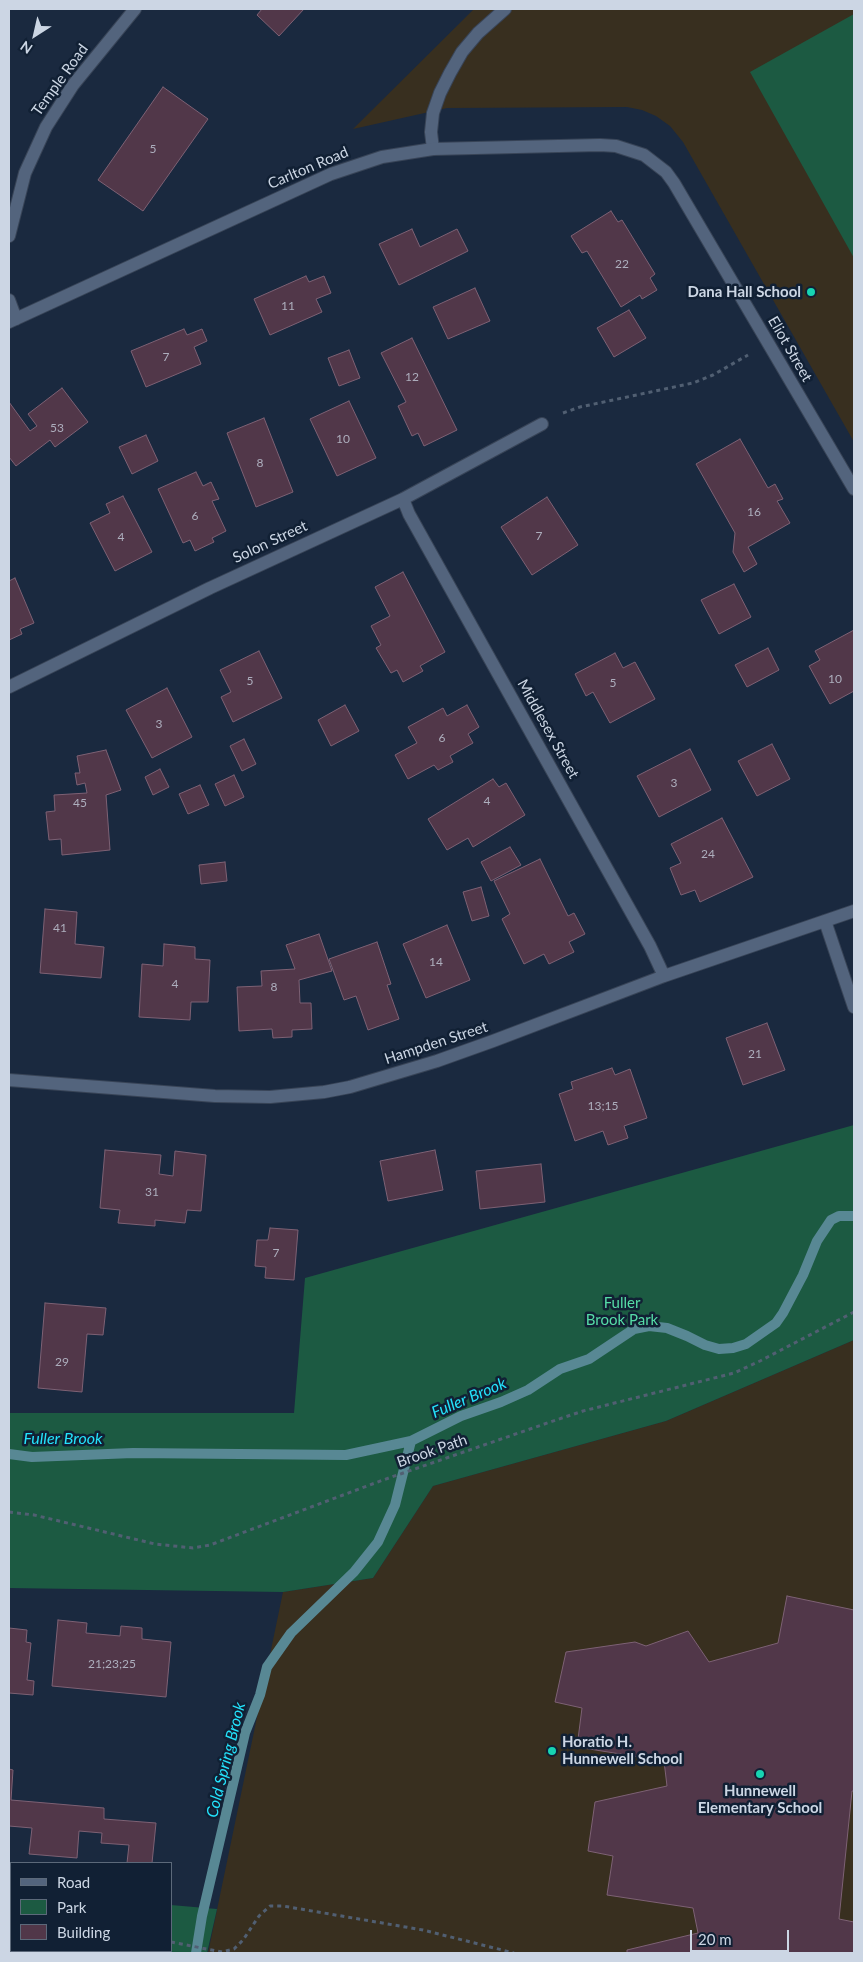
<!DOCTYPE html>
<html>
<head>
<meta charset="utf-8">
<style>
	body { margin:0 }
	#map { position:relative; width:863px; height:1962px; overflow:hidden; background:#1a293f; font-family:Lato,sans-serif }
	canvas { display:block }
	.frame { position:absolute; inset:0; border:10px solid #ccd6e4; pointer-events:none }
	.legend { position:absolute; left:10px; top:1862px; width:162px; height:90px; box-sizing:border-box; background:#112034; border:1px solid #5c697a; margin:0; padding:6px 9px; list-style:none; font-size:15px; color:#ccd6e4 }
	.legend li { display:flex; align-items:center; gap:10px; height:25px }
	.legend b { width:25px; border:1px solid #5c697a }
	.north { position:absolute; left:10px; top:10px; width:50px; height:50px; -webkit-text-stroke:4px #112034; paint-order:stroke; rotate:215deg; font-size:14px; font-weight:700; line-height:20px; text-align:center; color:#ccd6e4 }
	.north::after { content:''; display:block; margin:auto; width:18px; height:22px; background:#ccd6e4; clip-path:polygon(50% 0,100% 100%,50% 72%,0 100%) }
	.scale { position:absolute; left:690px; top:1930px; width:99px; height:22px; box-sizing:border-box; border:2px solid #ccd6e4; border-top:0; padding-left:6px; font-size:15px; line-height:18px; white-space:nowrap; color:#ccd6e4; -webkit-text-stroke:4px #112034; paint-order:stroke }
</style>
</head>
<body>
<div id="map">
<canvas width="863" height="1962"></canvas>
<div class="frame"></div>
<ul class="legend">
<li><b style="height:6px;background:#53647d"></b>Road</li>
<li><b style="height:14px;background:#1c5a42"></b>Park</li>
<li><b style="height:14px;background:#513749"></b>Building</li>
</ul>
<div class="north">N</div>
<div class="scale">20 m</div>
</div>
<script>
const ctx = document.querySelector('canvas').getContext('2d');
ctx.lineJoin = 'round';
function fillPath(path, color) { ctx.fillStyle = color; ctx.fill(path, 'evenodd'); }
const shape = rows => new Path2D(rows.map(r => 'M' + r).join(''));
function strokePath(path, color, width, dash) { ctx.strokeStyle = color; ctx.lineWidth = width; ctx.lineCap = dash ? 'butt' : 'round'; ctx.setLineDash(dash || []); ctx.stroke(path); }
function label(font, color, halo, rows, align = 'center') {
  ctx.font = font + ' Lato,sans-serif'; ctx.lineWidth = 5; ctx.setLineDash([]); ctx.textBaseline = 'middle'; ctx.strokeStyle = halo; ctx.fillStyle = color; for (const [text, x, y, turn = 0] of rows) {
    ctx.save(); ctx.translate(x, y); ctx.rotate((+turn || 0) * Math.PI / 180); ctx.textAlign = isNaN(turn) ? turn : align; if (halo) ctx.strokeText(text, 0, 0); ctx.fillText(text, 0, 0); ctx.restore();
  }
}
const education = shape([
	[474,9,854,9,854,442,683,142,670,126,656,116,642,110,627,107,447,108,353,129],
	[854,1340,854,1953,208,1953,283,1592,373,1578,433,1486,666,1421]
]);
const green = shape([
	[854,14,854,258,750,72],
	[854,1125,854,1340,666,1421,433,1486,373,1578,283,1592,9,1588,9,1413,294,1413,305,1278],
	[9,1893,11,1893,11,1951,171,1951,171,1905,217,1909,207,1953,9,1953]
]);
const stream = shape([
	[9,1454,32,1457,133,1453,346,1455,411,1441,461,1416,501,1402,528,1390,560,1369,589,1359,634,1329,649,1326,667,1328,687,1336,705,1345,719,1349,733,1348,746,1344,776,1323,783,1313,803,1275,817,1241,831,1220,839,1216,854,1216],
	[196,1953,202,1916,245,1733,260,1695,267,1667,291,1633,354,1572,378,1542,395,1505,411,1441]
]);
const building = shape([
	[262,9,304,9,279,36,257,15,262,9],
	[163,87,208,119,143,211,98,180,163,87],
	[611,211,618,222,622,220,655,274,650,278,657,290,642,299,640,295,621,307,587,251,582,253,571,236,611,211],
	[412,229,420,247,457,229,468,251,399,285,379,244,412,229],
	[306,276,309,282,324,276,331,293,316,299,322,312,270,335,254,299,306,276],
	[475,288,490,321,448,339,433,307,475,288],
	[629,310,646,338,614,357,597,328,629,310],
	[184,329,187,335,202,329,207,341,194,347,201,364,146,387,131,351,184,329],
	[412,338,457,430,424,446,418,433,412,436,398,406,406,402,381,353,412,338],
	[349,350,360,378,339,386,328,358,349,350],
	[62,388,88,422,55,447,50,440,16,466,9,457,9,402,30,431,37,426,28,414,62,388],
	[349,401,376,458,337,476,310,419,349,401],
	[264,418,293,492,256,507,227,433,264,418],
	[146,435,158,461,132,474,119,447,146,435],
	[740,439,768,488,775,484,783,499,777,501,790,523,748,547,757,564,744,572,733,552,735,533,696,464,740,439],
	[196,472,203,486,211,482,219,499,212,501,226,531,212,538,214,542,195,551,190,540,183,543,158,489,196,472],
	[123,496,152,552,115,571,90,523,110,513,106,504,123,496],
	[547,497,578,545,532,575,501,527,547,497],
	[403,572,445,652,420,666,423,671,403,682,397,670,391,673,376,648,381,645,371,626,390,616,375,587,403,572],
	[15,578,34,623,20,629,22,634,9,640,9,581,15,578],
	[734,584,751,617,719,634,701,600,734,584],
	[854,630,854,691,830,704,809,666,820,660,815,651,854,630],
	[768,648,779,670,747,687,735,665,768,648],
	[259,651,282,698,233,722,221,697,231,692,220,670,259,651],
	[615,653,623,668,635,662,655,699,610,723,593,692,586,696,575,674,615,653],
	[167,688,192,737,152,758,126,710,167,688],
	[345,705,359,731,331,746,318,720,345,705],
	[467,705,479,727,468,734,473,743,450,756,453,762,438,770,434,765,408,779,395,755,417,743,408,727,443,708,447,716,467,705],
	[244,739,256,764,242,771,230,746,244,739],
	[772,744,790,779,757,796,738,761,772,744],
	[690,749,711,790,659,817,637,776,690,749],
	[106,750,121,790,106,795,110,850,62,855,61,839,49,840,46,812,55,811,54,795,87,793,85,783,77,785,75,773,80,773,77,756,106,750],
	[160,769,169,787,153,795,145,777,160,769],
	[234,775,244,797,225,806,215,784,234,775],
	[493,779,499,787,506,783,525,815,473,847,468,838,447,850,428,819,493,779],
	[200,785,209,805,188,814,179,794,200,785],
	[722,818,753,877,700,902,695,890,681,895,670,868,681,863,671,844,722,818],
	[510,847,521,865,491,881,481,862,510,847],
	[540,859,568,916,574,913,585,934,569,942,574,952,549,964,544,954,524,964,502,919,510,914,494,881,540,859],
	[225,862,227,881,201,884,199,865,225,862],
	[481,887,489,916,472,921,463,892,481,887],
	[45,909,77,912,75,944,104,947,101,978,40,973,45,909],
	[447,925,470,980,426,998,403,944,447,925],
	[319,934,332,971,299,980,300,1003,311,1003,312,1029,292,1030,292,1037,273,1038,272,1029,239,1031,237,987,262,986,261,971,295,969,286,945,319,934],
	[377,942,391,984,387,985,399,1019,368,1030,356,996,344,1000,329,959,377,942],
	[164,944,195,947,195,959,210,960,208,1002,191,1002,190,1020,139,1017,142,964,163,966,164,944],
	[767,1023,785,1070,743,1085,726,1038,767,1023],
	[612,1068,615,1075,630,1069,647,1118,624,1126,628,1138,608,1145,603,1131,575,1141,559,1094,573,1089,571,1082,612,1068],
	[105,1150,161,1155,159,1174,173,1176,175,1151,206,1155,201,1211,187,1210,185,1223,155,1220,155,1226,118,1223,120,1210,100,1208,105,1150],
	[435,1150,443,1190,388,1201,380,1161,435,1150],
	[541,1164,545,1202,480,1209,476,1171,541,1164],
	[270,1228,298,1230,294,1280,265,1278,266,1267,255,1266,257,1240,268,1240,270,1228],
	[45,1303,106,1308,103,1335,87,1334,82,1392,38,1388,45,1303],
	[787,1596,854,1610,854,1791,852,1791,839,1919,854,1922,854,1953,627,1953,627,1950,698,1933,693,1908,607,1895,613,1856,588,1851,595,1802,667,1786,664,1761,577,1747,582,1708,555,1702,566,1652,635,1642,646,1646,688,1631,709,1662,778,1643,787,1596],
	[58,1620,87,1623,86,1633,120,1636,121,1626,142,1628,142,1639,171,1642,166,1697,52,1686,58,1620],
	[9,1628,27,1630,26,1642,31,1643,27,1680,34,1681,33,1695,9,1693,9,1628],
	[9,1769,13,1770,11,1800,104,1808,104,1819,156,1823,152,1863,127,1863,129,1845,101,1843,102,1833,79,1831,77,1858,29,1854,32,1828,9,1826,9,1769]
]);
const path = shape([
	[563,413,580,407,693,383,713,375,748,355],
	[9,1512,34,1515,155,1544,193,1548,210,1545,383,1480,556,1420,583,1411,734,1373,760,1361,854,1312],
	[9,1928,11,1929],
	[171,1942,222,1952,234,1949,243,1940,259,1916,270,1906,283,1906,423,1930,514,1953]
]);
const service = shape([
	[433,149,431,132,433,113,440,93,450,73,462,52,478,33,505,9]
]);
const minor = shape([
	[9,236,25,173,46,127,73,85,135,9],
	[9,300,16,319],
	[9,322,331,174,382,157,433,149,600,145,616,146,644,155,666,172,674,183,854,489],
	[403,499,409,514,650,946,664,976],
	[9,687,210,588,403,499,542,424],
	[825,921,854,1007],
	[9,1080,215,1096,270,1097,324,1092,350,1087,437,1061,493,1041,664,976,854,911]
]);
const markers = [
	[811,292,5,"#17d5b2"],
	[552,1751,5,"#17d5b2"],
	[760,1774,5,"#17d5b2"]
];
const numberNames = [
	["5",153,149],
	["22",622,264],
	["11",288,306],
	["7",166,357],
	["12",412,377],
	["53",57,428],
	["10",343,439],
	["8",260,463],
	["16",754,512],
	["6",195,516],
	["7",539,536],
	["4",121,537],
	["10",835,679],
	["5",250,681],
	["5",613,683],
	["3",159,724],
	["6",442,738],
	["3",674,783],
	["4",487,801],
	["45",80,803],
	["24",708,854],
	["41",60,928],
	["14",436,962],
	["4",175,984],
	["8",274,987],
	["21",755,1054],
	["13;15",603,1106],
	["31",152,1192],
	["7",276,1253],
	["29",62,1362],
	["21;23;25",112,1664]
];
const streetNames = [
	["Temple Road",60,80,-54],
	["Carlton Road",308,168,-23],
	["Eliot Street",790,349,60],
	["Solon Street",270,542,-25],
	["Middlesex Street",548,729,61],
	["Hampden Street",436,1043,-18],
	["Brook Path",432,1451,-19]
];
const poiNames = [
	["Dana Hall School",801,292],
	["Horatio H.",562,1742,"left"],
	["Hunnewell School",562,1759,"left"],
	["Hunnewell",760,1791,"center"],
	["Elementary School",760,1808,"center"]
];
const parkNames = [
	["Fuller",622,1303],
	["Brook Park",622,1320]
];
const waterNames = [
	["Fuller Brook",469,1398,-23],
	["Fuller Brook",63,1439],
	["Cold Spring Brook",226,1760,-76]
];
fillPath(education, '#382f1f');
fillPath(green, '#1c5a42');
strokePath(stream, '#588894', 10);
fillPath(building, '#513749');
strokePath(building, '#7d6174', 1);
strokePath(service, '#384457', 14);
strokePath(minor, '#384457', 14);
strokePath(path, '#515f72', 3, [4, 4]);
strokePath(service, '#53647d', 12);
strokePath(minor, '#53647d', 12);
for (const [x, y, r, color] of markers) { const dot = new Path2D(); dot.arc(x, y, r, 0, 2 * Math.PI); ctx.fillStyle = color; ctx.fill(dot); strokePath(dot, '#112034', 2); }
label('12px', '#adaebd', null, numberNames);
label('15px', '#ccd6e4', '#112034', streetNames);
label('bold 15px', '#ccd6e4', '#112034', poiNames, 'right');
label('15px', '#56dca7', '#112034', parkNames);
label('italic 16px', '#24e3fc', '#112034', waterNames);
</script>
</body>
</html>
